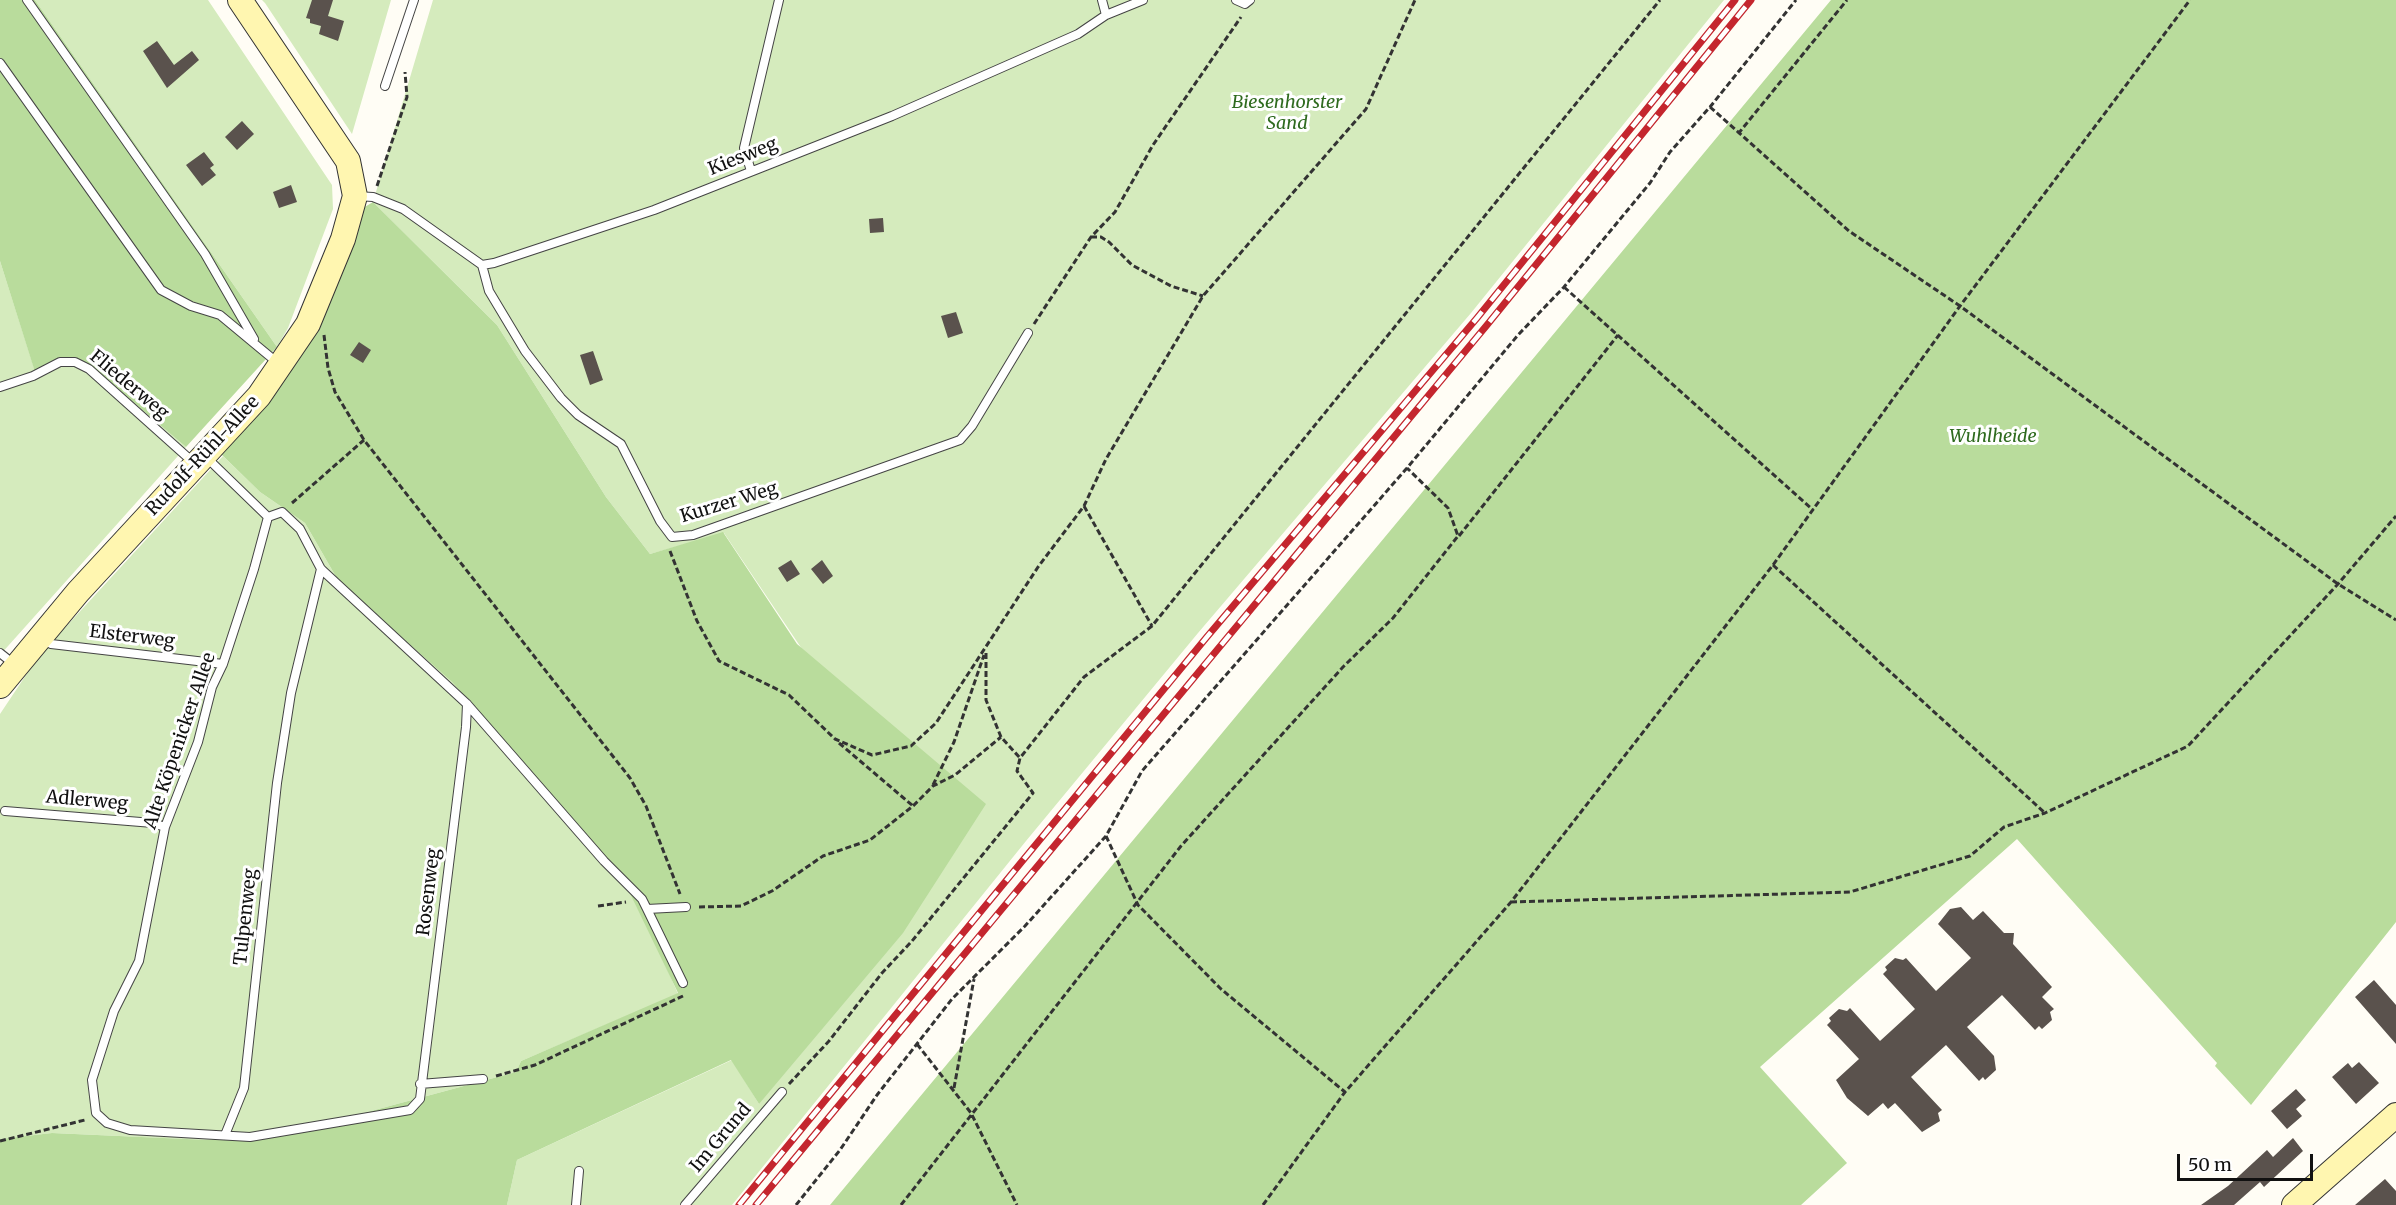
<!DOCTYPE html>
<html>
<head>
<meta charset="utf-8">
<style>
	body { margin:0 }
	#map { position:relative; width:2396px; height:1205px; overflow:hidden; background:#fffdf5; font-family:Merriweather,serif }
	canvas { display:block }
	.scale { position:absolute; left:2177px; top:1154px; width:136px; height:27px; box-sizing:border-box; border:3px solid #111; border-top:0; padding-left:8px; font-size:18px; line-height:21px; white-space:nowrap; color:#111; -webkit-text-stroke:4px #fff; paint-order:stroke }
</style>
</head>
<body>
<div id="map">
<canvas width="2396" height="1205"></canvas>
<div class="scale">50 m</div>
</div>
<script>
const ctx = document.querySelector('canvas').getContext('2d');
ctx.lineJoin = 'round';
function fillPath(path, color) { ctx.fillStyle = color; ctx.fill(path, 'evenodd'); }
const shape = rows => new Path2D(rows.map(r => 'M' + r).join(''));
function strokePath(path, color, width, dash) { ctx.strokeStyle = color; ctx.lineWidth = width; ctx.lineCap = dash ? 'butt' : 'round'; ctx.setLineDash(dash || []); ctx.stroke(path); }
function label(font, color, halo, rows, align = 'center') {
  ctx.font = font + ' Merriweather,serif'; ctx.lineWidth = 6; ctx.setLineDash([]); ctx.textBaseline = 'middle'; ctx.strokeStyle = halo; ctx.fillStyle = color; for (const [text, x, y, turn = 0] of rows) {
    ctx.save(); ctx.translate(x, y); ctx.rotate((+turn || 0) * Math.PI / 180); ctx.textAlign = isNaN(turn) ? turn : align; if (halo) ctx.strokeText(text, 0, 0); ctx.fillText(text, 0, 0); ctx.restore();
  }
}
const green = shape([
	[35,0,208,0,332,185,333,209,288,328,277,347],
	[262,0,391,0,352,134,265,3],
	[433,0,1724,0,1471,313,1198,633,1026,841,732,1205,507,1205,517,1160,732,1060,759,1104,802,649,724,533,650,554,606,497,497,325,373,202],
	[0,261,35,371,61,359,90,366,186,447,0,655],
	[223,456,260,492,305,523,339,582,452,682,609,862,641,910,678,994,521,1061,516,1072,356,1115,209,1140,52,1133,0,1139,0,714,38,657]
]);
const forest = shape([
	[0,0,35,0,277,347,186,447,90,366,77,359,35,372,0,261],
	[1831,0,2396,0,2396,922,2251,1105,2215,1066,2217,1063,2017,839,1760,1067,1847,1163,1801,1205,830,1205],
	[373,202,497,325,606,497,650,554,723,532,797,644,986,804,903,933,759,1104,731,1060,517,1160,507,1205,0,1205,0,1139,52,1133,209,1140,356,1115,516,1072,521,1061,678,993,625,883,609,862,452,682,339,582,305,523,260,492,220,453,363,208]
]);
const building = shape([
	[312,0,333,0,328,16,344,21,338,41,319,34,321,26,310,23,310,19,306,18],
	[157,41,174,65,192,51,199,60,167,88,143,51],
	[242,121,254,134,237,150,225,137],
	[204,152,214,165,210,168,216,175,202,186,186,165],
	[291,185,297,202,279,208,273,192],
	[883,218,884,232,870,233,869,219],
	[956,312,963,333,948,338,941,316],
	[359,342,371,350,363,363,350,355],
	[593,351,603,380,590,385,580,355],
	[791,560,800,574,787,582,778,568],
	[822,560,833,576,823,584,811,569],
	[1961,907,1973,920,1983,911,2004,933,2014,933,2013,944,2052,987,2042,997,2054,1009,2050,1012,2052,1020,2042,1029,2039,1026,2035,1030,2002,995,1967,1027,1994,1056,1996,1070,1985,1080,1983,1077,1979,1081,1946,1045,1911,1077,1942,1110,1938,1113,1940,1121,1922,1132,1895,1103,1888,1109,1883,1103,1868,1116,1847,1098,1836,1080,1859,1059,1827,1025,1831,1021,1829,1018,1839,1009,1847,1011,1850,1008,1880,1041,1915,1009,1883,974,1887,970,1885,967,1895,958,1903,960,1906,958,1936,991,1971,958,1938,924,1950,909],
	[2374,980,2396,1005,2396,1044,2355,997],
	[2359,1062,2379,1083,2356,1104,2332,1077,2348,1063,2352,1068],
	[2296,1089,2306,1100,2296,1109,2302,1116,2287,1129,2271,1111],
	[2293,1138,2303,1151,2264,1187,2260,1182,2234,1205,2201,1205,2228,1186,2267,1150,2273,1157],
	[2385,1179,2396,1191,2396,1205,2355,1205]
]);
const path = shape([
	[1710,107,1849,231,1960,306,2338,584,2396,620],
	[1738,134,1847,0],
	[377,186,407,97,405,72],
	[1091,237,1101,237,1109,242,1132,265,1171,286,1203,296],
	[1564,287,1813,510],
	[1034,324,1091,237,1115,212,1153,145,1241,17],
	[324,335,328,368,335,392,364,440,630,778,646,806,680,894],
	[292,503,364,440],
	[1084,506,1152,626],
	[1459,536,1618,335],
	[670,551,697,621,719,661,789,695,835,739,872,755,911,746,936,723,1038,567,1084,506,1106,459,1203,296,1366,109,1415,0],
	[1773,565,2045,813],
	[986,653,986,700,1001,737,1020,758],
	[839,743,913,806],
	[933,785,954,742,984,655],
	[1106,836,1138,905,1221,989,1345,1092],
	[1511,902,1850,892,1970,856,2004,827,2045,813,2188,746,2338,584,2396,516],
	[598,906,626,902],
	[699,907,741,906,772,891,823,856,870,840,913,806,933,786,955,775,1001,737],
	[917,1044,971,1113,1017,1205],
	[496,1076,535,1065,683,996],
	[789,1084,829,1041,882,973,912,941,1033,793,1017,771,1020,758,1084,677,1152,626,1660,0],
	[954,1088,974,979],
	[0,1141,85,1120],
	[796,1205,840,1150,877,1095,952,999,1025,926,1106,836,1142,771,1407,468,1518,335,1564,287,1650,183,1670,152,1710,107,1796,0],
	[901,1205,1181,846,1343,667,1393,618,1458,536,1448,508,1407,468],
	[1263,1205,1345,1092,1511,902,1773,565,1960,306,2190,0]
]);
const lane = shape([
	[27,0,205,254,254,339],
	[1102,0,1106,15],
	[1236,0,1245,4,1250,0],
	[0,63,161,290,191,306,220,315,279,364],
	[385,86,414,0],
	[751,171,744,148,779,0],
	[356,196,373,197,403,209,482,265,494,263,654,210,892,116,1078,34,1106,15,1143,0],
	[482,265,489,291,525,351,561,398,578,415,621,444,660,521,672,537,693,535,960,440,972,426,1028,333],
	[0,387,33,376,60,362,75,362,89,369,194,463],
	[205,456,268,517,282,512,300,529,321,569,467,704,604,861,642,899,647,909,686,907],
	[268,517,254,569,223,664,212,687,198,742,165,827,139,961,114,1011,92,1080,96,1113,107,1123,130,1130,250,1137,410,1110,420,1099,466,727,467,704],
	[43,638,51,644,223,664],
	[0,653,15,665],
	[5,811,153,823,165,827],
	[647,909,683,983],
	[420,1084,483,1079],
	[225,1135,244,1088,277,783,291,693,321,569],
	[576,1205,579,1171],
	[685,1205,782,1092]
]);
const secondary = shape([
	[0,686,78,592,259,396,308,324,343,239,355,196,348,161,240,0],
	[2294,1205,2396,1115]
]);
const rail = shape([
	[739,1205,1206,638,1477,318,1735,0],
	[756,1205,1487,325,1751,0]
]);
const parkNames = [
	["Biesenhorster",1287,103],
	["Sand",1287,124],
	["Wuhlheide",1993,437]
];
const streetNames = [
	["Kiesweg",743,157,-22],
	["Fliederweg",129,385,40],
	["Rudolf-Rühl-Allee",203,456,-47],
	["Kurzer Weg",729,503,-17],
	["Elsterweg",132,637,7],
	["Alte Köpenicker Allee",180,741,-71],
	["Adlerweg",87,801,5],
	["Rosenweg",429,892,-83],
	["Tulpenweg",246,917,-84],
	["Im Grund",721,1138,-50]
];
fillPath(green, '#d5ebbd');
fillPath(forest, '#b9dc9c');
fillPath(building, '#5a524d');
strokePath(lane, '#444', 10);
strokePath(secondary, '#333', 26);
strokePath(path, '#333', 3, [6, 3]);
strokePath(lane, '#fff', 8);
strokePath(secondary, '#fff6b0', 24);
strokePath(rail, '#c4262e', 7);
strokePath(rail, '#fff', 4.5, [14]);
label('italic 18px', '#2f6b1f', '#fff', parkNames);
label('18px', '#111', '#fff', streetNames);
</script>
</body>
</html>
